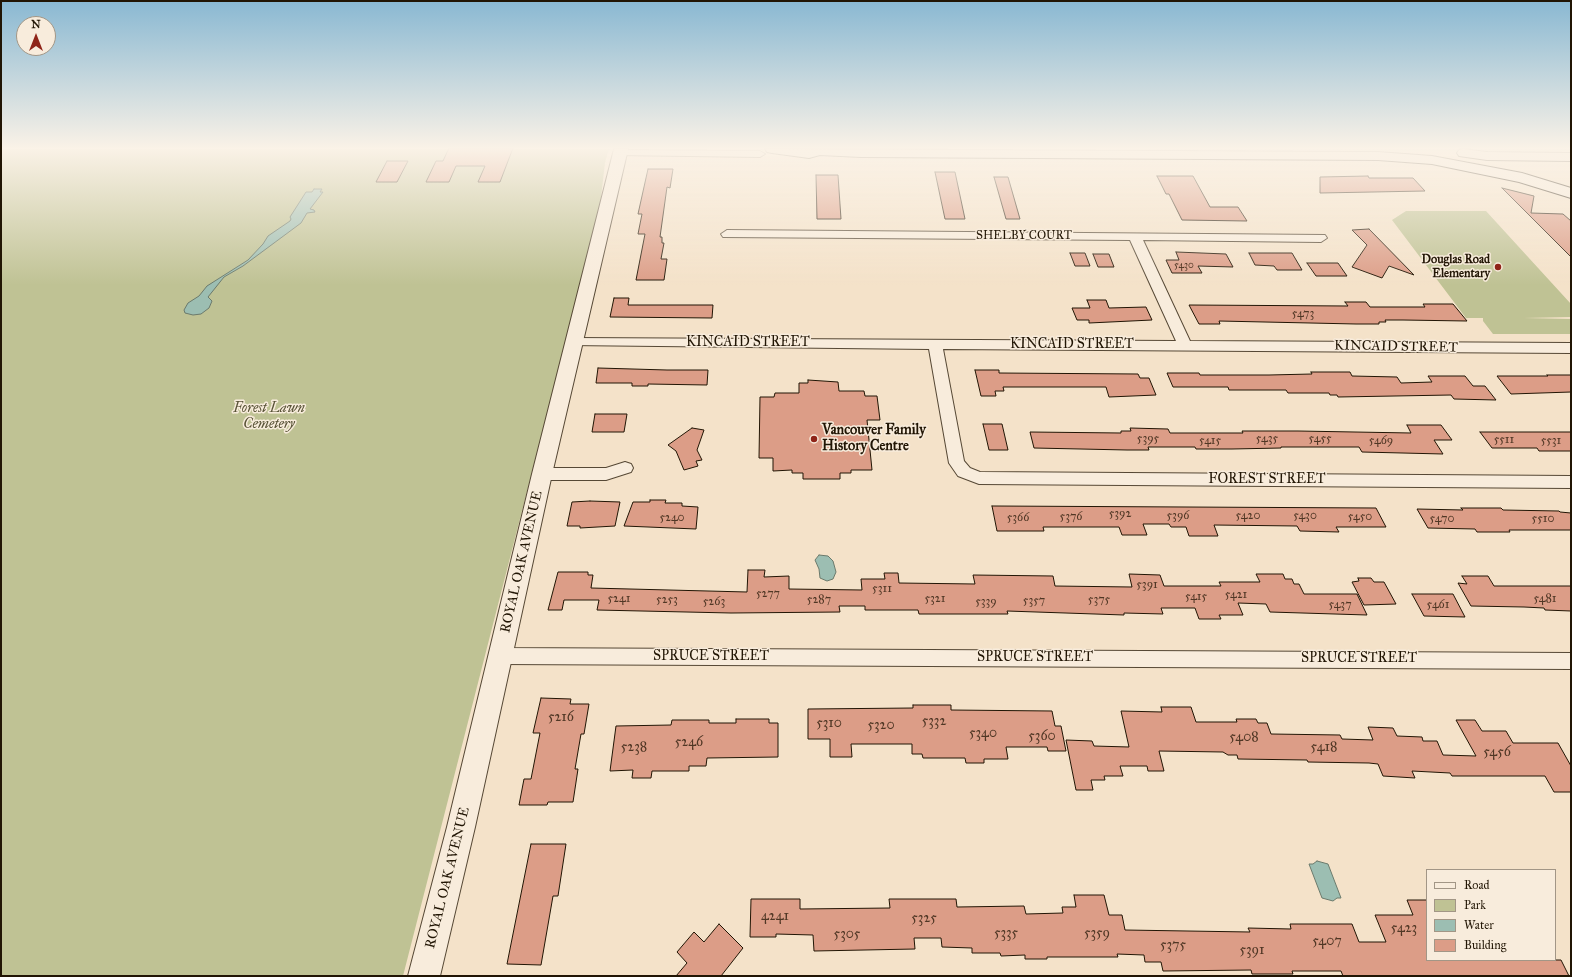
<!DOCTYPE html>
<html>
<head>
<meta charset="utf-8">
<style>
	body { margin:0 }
	#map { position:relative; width:1572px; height:977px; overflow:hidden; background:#f4e2c9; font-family:"IM FELL Great Primer",serif }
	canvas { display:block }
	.frame { position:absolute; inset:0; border:2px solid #211504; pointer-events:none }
	.legend { position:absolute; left:1426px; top:869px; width:130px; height:92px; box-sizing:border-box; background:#f8ecdc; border:1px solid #a29686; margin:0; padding:5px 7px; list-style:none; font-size:12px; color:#211504 }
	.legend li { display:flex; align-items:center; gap:8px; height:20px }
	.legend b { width:20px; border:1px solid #a29686 }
	.north { position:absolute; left:16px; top:16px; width:40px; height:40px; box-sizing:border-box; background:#f8ecdc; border:1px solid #a29686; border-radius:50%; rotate:0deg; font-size:11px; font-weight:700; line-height:16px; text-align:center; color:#211504 }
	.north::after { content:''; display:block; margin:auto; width:14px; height:18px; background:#8f2418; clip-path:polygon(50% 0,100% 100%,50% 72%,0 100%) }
</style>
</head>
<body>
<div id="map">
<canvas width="1572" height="977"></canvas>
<div class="frame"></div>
<ul class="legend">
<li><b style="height:5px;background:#f8ecdc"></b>Road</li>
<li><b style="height:11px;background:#bfc294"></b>Park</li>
<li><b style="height:11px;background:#9cbeb2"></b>Water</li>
<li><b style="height:11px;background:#dc9d87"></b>Building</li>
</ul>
<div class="north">N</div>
</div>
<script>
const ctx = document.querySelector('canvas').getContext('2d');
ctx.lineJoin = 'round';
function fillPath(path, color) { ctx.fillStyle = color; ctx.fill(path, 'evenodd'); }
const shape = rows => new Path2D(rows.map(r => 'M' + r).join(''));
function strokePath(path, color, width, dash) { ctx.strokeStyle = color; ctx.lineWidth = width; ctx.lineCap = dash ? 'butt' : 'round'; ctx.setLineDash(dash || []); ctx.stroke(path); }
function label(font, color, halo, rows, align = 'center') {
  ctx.font = font + ' "IM FELL Great Primer",serif'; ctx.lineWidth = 3; ctx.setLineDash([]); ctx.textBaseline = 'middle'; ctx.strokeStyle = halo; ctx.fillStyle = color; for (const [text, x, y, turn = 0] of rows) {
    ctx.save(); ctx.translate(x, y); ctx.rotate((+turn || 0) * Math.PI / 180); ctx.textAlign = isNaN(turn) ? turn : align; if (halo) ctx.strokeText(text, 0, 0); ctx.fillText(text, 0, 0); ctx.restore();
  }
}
const green = shape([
	[1,149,609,149,605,163,600,206,403,976,1,976],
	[1406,211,1486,211,1571,304,1571,317,1524,318,1571,319,1571,334,1493,334,1483,321,1483,318,1466,318,1392,220]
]);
const water = shape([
	[314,189,322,189,320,192,323,192,310,209,314,210,315,212,307,213,301,223,243,266,224,277,208,297,212,301,209,308,201,314,193,315,185,313,184,310,188,303,199,296,207,286,248,260,263,244,268,236,290,221,291,219,290,217,306,192,312,192,314,189],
	[819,555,828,556,833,561,836,572,833,579,827,581,820,578,819,569,815,560,819,555],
	[1317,861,1328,864,1341,898,1337,898,1333,901,1322,898,1309,864,1313,864,1317,861]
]);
const building = shape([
	[449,148,513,148,500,182,478,182,485,166,456,166,449,182,426,182,436,161,443,161,449,148],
	[387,161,408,161,397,182,376,182,387,161],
	[648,169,673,169,670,188,667,187,660,237,662,237,662,243,664,243,661,259,667,259,664,280,636,280,645,234,638,234,642,214,638,214,648,169],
	[935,172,955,172,965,219,945,219,935,172],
	[816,175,838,175,841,219,817,219,816,175],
	[1157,176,1193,176,1210,207,1238,207,1247,221,1182,220,1169,194,1166,194,1157,176],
	[1368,176,1369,178,1413,178,1425,191,1320,193,1320,177,1368,176],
	[994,177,1008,177,1020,219,1006,219,994,177],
	[1502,188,1534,196,1531,213,1563,214,1571,221,1571,257,1502,188],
	[1369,229,1414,275,1389,266,1382,278,1352,267,1367,245,1352,230,1369,229],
	[1176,252,1226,254,1233,267,1198,266,1202,273,1172,273,1166,260,1179,260,1176,252],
	[1070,253,1085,253,1090,266,1075,266,1070,253],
	[1249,253,1292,253,1302,270,1277,270,1274,266,1255,265,1249,253],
	[1093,254,1109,254,1114,267,1098,267,1093,254],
	[1307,263,1338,263,1347,276,1316,276,1307,263],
	[614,298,629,298,628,305,713,305,712,318,610,317,614,298],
	[1087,300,1106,300,1109,308,1146,307,1152,320,1089,323,1089,320,1077,320,1072,308,1090,308,1087,300],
	[1345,302,1366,302,1370,307,1425,307,1423,304,1453,304,1467,321,1403,320,1385,320,1386,322,1379,322,1379,324,1356,324,1219,321,1220,324,1199,324,1189,305,1348,306,1345,302],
	[598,368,667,370,708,370,707,385,648,384,648,386,632,386,632,383,596,383,598,368],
	[975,370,999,370,999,373,1138,374,1140,378,1149,378,1156,395,1109,397,1106,387,1003,387,1004,391,995,391,996,396,981,396,975,370],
	[1311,372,1350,372,1352,376,1397,377,1401,383,1432,382,1428,376,1465,376,1473,386,1485,386,1496,400,1454,399,1451,395,1338,397,1337,395,1330,395,1329,393,1288,393,1286,390,1229,390,1228,387,1173,387,1167,373,1199,373,1200,375,1269,375,1312,374,1311,372],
	[1547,375,1571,375,1571,392,1511,394,1497,376,1548,376,1547,375],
	[808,380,838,382,839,391,864,391,865,396,877,396,880,420,867,420,872,470,851,470,851,473,840,473,840,479,803,479,803,473,792,473,792,470,773,471,773,458,759,458,760,397,774,397,775,393,799,393,799,383,808,383,808,380],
	[595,414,627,414,624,432,592,432,595,414],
	[983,424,1002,424,1008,450,989,450,983,424],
	[1407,425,1441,425,1452,440,1434,440,1443,454,1362,452,1359,447,1281,447,1281,448,1232,449,1196,449,1195,447,1148,447,1149,450,1127,450,1034,448,1030,432,1121,433,1121,431,1131,431,1130,428,1168,429,1170,433,1243,433,1242,431,1298,431,1411,433,1407,425],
	[692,428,704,430,697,450,702,460,696,461,698,466,684,470,676,451,668,445,692,428],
	[1480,432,1571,432,1571,451,1539,451,1537,448,1492,448,1480,432],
	[650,500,666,500,665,503,682,503,682,506,698,507,696,529,624,526,633,502,650,502,650,500],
	[590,501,620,502,615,526,580,528,580,526,567,526,572,502,590,501],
	[992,506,1376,508,1386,527,1336,527,1339,532,1300,531,1297,526,1214,525,1218,536,1189,536,1186,527,1171,527,1169,524,1143,524,1147,535,1122,535,1119,527,1043,527,1044,531,997,531,992,506],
	[1461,508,1501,508,1503,510,1559,511,1560,512,1571,513,1571,530,1509,530,1510,532,1477,532,1475,529,1428,528,1417,509,1463,510,1461,508],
	[748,570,765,570,764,577,789,576,789,589,862,590,861,579,885,579,884,573,898,573,899,583,975,584,973,575,1053,576,1055,586,1132,587,1129,574,1160,575,1164,586,1221,586,1219,582,1260,582,1256,574,1283,574,1285,579,1292,579,1294,584,1299,584,1304,594,1357,594,1367,615,1270,612,1266,604,1238,603,1243,615,1219,615,1221,619,1199,619,1195,608,1161,608,1163,614,1124,613,1124,615,1007,611,1008,614,919,614,918,610,865,610,865,606,839,606,840,612,731,613,597,610,599,600,564,600,562,610,548,610,558,572,588,572,588,575,593,575,591,588,747,592,748,570],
	[1462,576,1488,576,1494,586,1571,586,1571,611,1545,610,1544,608,1524,607,1471,606,1458,583,1467,584,1462,576],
	[1358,578,1371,578,1374,582,1384,582,1396,604,1364,605,1352,582,1359,581,1358,578],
	[1412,594,1453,594,1465,617,1424,616,1412,594],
	[541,698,571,699,570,704,589,704,584,734,581,734,575,769,578,769,573,802,548,802,547,805,519,805,524,779,531,779,540,733,533,733,541,698],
	[913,705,951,705,951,710,1052,711,1055,726,1061,726,1066,751,1048,751,1047,747,1006,747,1008,759,984,759,984,763,966,763,965,758,923,758,922,754,912,754,912,744,851,744,852,757,830,757,830,739,808,739,808,709,913,708,913,705],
	[1161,707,1191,707,1196,722,1237,722,1236,719,1256,719,1258,723,1267,723,1271,734,1340,735,1342,739,1373,740,1368,727,1393,728,1397,736,1422,737,1423,741,1437,741,1443,755,1476,756,1456,720,1475,720,1482,731,1506,731,1513,743,1558,743,1571,766,1571,792,1554,792,1545,776,1452,776,1450,773,1412,771,1415,778,1383,776,1378,764,1369,763,1308,762,1307,760,1238,759,1237,755,1228,755,1223,752,1159,751,1164,771,1148,771,1147,766,1120,766,1123,776,1104,776,1105,780,1091,780,1093,790,1076,790,1066,740,1092,741,1094,746,1129,747,1121,711,1162,712,1161,707],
	[736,719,769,719,769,723,778,723,778,757,707,758,706,766,689,766,689,771,652,771,651,778,632,778,633,770,610,771,616,726,671,725,672,720,709,720,709,723,736,723,736,719],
	[531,844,566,844,558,896,553,896,541,965,507,964,531,844],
	[1074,895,1104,895,1109,915,1122,915,1125,930,1250,932,1248,928,1291,929,1290,924,1352,924,1359,942,1386,942,1375,915,1413,915,1407,900,1427,900,1427,960,1561,960,1569,976,1343,976,1341,971,1292,971,1293,974,1252,974,1251,970,1163,971,1161,962,1145,962,1144,955,1117,954,1118,957,1047,957,1047,959,1025,959,1025,955,1001,956,1000,953,972,953,972,948,942,947,941,938,914,938,915,949,814,951,813,935,776,934,776,937,750,937,751,899,800,899,800,909,890,908,889,899,956,899,957,907,1024,906,1026,914,1063,913,1062,907,1076,907,1074,895],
	[719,924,743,948,721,976,676,976,687,963,677,952,694,932,704,942,719,924]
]);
const minor = shape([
	[619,150,760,151,765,154,760,157,615,155,614,153,619,150],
	[727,230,1325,235,1327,238,1321,242,1143,240,1190,341,1571,343,1571,353,943,349,964,461,970,468,980,472,1571,476,1571,488,979,484,958,476,949,463,929,349,568,345,566,342,568,339,573,338,1176,341,1130,240,723,237,721,234,727,230],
	[625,462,631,464,633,468,631,472,606,480,542,480,536,478,534,474,536,470,542,468,606,468,625,462],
	[500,648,1571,653,1571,669,500,664,493,662,491,656,493,650,500,648]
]);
const tertiary = shape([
	[614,149,628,149,552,474,475,827,440,976,408,976,447,827,532,474,614,149]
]);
const secondary = shape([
	[765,149,1378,152,1432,156,1522,173,1571,188,1571,198,1519,182,1432,164,1378,160,861,157,820,155,809,158,772,153,767,152,765,149],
	[1464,149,1487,152,1571,153,1571,161,1487,160,1459,156,1457,153,1459,150,1464,149]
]);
const markers = [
	[1498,267,4,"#8f2418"],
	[814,439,4,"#8f2418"]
];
const farNumbernames = [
	["5430",1184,266]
];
const farStreetnames = [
	["SHELBY COURT",1024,236]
];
const farPoinames = [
	["Douglas Road",1490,260],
	["Elementary",1490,274]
];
const numberNames = [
	["5473",1303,314],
	["5395",1148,439],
	["5435",1267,439],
	["5455",1320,439],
	["5511",1504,440],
	["5415",1210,441],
	["5469",1381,441],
	["5531",1551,441],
	["5392",1120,514],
	["5396",1178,516],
	["5420",1248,516],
	["5430",1305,516],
	["5376",1071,517],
	["5450",1360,517],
	["5240",672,518],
	["5366",1018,518],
	["5470",1442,519],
	["5510",1543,519],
	["5391",1147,585],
	["5311",882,589],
	["5277",768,594],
	["5421",1236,595],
	["5415",1196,597],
	["5241",619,599],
	["5321",935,599],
	["5481",1545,599],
	["5253",667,600],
	["5287",819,600],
	["5375",1099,600],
	["5357",1034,601],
	["5263",714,602],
	["5339",986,602],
	["5437",1340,605],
	["5461",1438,605]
];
const streetNames = [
	["KINCAID STREET",748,343],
	["KINCAID STREET",1072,345],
	["KINCAID STREET",1396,347,1],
	["FOREST STREET",1267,480],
	["ROYAL OAK AVENUE",522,562,-77],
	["SPRUCE STREET",711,657],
	["SPRUCE STREET",1035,658],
	["SPRUCE STREET",1359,659],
	["ROYAL OAK AVENUE",448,878,-76]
];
const parkNames = [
	["Forest Lawn",269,409],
	["Cemetery",269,425]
];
const poiNames = [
	["Vancouver Family",822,431],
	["History Centre",822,447]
];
const nearNumbernames = [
	["5216",561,718],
	["5332",934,722],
	["5310",829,724],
	["5320",881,726],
	["5340",983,734],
	["5360",1042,737],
	["5408",1244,738],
	["5246",689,743],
	["5238",634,748],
	["5418",1324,748],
	["5456",1497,753],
	["4241",775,917],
	["5325",924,919],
	["5423",1404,929],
	["5335",1006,934],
	["5359",1097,934],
	["5305",847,935],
	["5407",1327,942],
	["5375",1173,946],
	["5391",1252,951]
];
fillPath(green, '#bfc294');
fillPath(water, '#9cbeb2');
strokePath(water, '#6b7a6c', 1);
fillPath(building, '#dc9d87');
strokePath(building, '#211504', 1);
strokePath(minor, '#564835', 2);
strokePath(tertiary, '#564835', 2);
strokePath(secondary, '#211504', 2);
fillPath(minor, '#f8ecdc');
fillPath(tertiary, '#f8ecdc');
fillPath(secondary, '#f8ecdc');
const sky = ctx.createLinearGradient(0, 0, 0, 285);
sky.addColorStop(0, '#89b8d2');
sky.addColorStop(0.52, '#faf2e7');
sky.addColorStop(1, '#faf2e700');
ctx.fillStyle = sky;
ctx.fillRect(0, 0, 1572, 285);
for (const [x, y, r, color] of markers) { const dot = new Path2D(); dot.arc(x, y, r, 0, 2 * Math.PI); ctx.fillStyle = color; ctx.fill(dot); strokePath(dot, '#f8ecdc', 1.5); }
label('10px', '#503725', null, farNumbernames);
label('12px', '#211504', '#f8ecdc', farStreetnames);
label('bold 12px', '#211504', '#f8ecdc', farPoinames, 'right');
label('12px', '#503725', null, numberNames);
label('14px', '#211504', '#f8ecdc', streetNames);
label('italic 14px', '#585236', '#f8ecdc', parkNames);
label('bold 14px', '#211504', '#f8ecdc', poiNames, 'left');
label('14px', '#503725', null, nearNumbernames);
</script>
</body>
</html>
